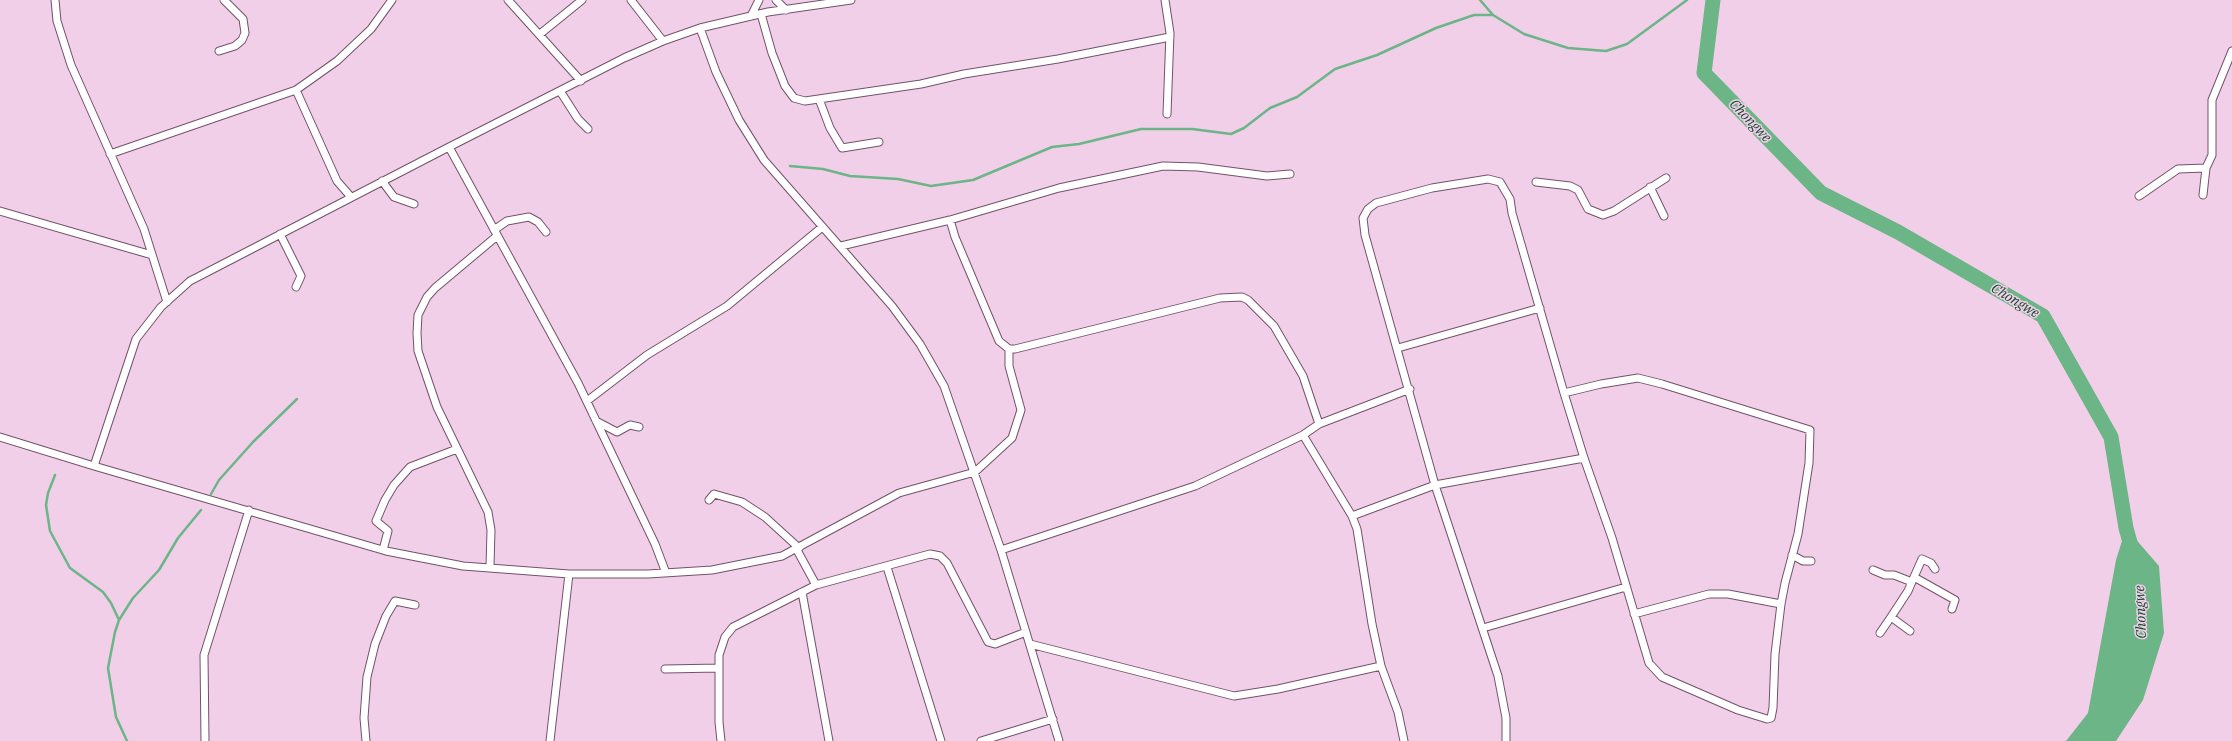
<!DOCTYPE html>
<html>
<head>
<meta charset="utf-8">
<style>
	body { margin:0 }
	canvas { display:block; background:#f2cfe9 }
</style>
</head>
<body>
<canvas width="2232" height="741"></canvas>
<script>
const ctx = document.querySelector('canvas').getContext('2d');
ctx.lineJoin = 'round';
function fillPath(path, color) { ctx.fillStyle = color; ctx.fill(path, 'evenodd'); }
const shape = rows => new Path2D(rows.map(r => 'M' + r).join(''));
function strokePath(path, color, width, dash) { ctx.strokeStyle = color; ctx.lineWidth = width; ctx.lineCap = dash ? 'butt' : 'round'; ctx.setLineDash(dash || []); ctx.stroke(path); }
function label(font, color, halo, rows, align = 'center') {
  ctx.font = font + ' "IBM Plex Serif",serif'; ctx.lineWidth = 3; ctx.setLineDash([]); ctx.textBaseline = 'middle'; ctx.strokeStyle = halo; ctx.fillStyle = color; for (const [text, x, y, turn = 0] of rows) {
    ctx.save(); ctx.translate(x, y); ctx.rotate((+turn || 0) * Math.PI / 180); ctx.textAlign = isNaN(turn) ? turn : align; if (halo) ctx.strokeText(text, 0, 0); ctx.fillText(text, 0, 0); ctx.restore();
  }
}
const water = shape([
	[2126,528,2159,566,2164,633,2143,700,2116,741,2066,741,2088,713,2116,560]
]);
const stream = shape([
	[1480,0,1493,15,1524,34,1568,48,1606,51,1627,44,1687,0],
	[790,166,823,169,850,176,898,179,931,186,973,180,1052,147,1079,144,1141,129,1192,129,1231,134,1244,128,1270,108,1297,97,1335,69,1377,55,1436,28,1474,15,1493,15],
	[55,475,48,493,46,505,50,531,70,568,103,592,111,603,119,620],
	[211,494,219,480,253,442,297,399],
	[127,741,116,717,108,668,115,632,119,620,133,598,159,570,178,538,201,510]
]);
const river = shape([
	[1713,0,1704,73,1821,193,1898,232,2043,316,2111,437,2126,528,2131,546]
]);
const minor = shape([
	[55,0,57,21,71,65,144,229,167,302],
	[508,0,581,81],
	[631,0,663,41],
	[776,0,786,10],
	[1165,0,1170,33,1167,114],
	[761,14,772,53,785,86,794,98,805,101,921,84,964,74,1058,59,1170,37],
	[751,16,759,0],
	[700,28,716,72,739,120,764,160,892,306,920,344,944,386,1001,550,1059,741],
	[540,34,582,0],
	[219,51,235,46,242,40,245,33,243,19,224,0],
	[296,90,337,181,351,197],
	[560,91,578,119,588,129],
	[819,99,830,128,842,148,879,142],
	[449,147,578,383,655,544,666,573],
	[110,154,296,90,337,61,371,29,392,0],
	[382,181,394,197,414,204],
	[1536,182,1570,186,1578,190,1588,209,1603,215,1614,211,1666,178],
	[1650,187,1664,216],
	[2203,195,2206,168],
	[2139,196,2178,169,2206,168,2212,155,2212,100,2232,51],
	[0,211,152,255],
	[950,220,955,237,999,341,1009,349,1015,349,1220,298,1242,297,1248,300,1274,326,1303,376,1319,424,1410,389],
	[494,230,507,221,529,217,538,222,546,232],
	[280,234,301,276,296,287],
	[841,246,950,220,1059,188,1163,166,1198,167,1267,176,1290,174],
	[1398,348,1540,308],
	[587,401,647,355,727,306,821,228],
	[596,421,617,432,630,425,639,427],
	[1303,435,1352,516,1357,529,1372,624,1381,666,1398,712,1404,741],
	[0,437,94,466,386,551,463,566,569,574,648,574,712,570,782,556,899,493,975,472,1012,438,1021,410,1009,366,1009,349],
	[94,466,136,339,161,307,190,281,449,147,624,58,663,41,700,28,768,12,851,0],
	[709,500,714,494,742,502,765,517,799,548],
	[1352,516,1435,485,1584,458],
	[383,550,388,531,376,521,385,500,394,485,410,467,457,449],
	[797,550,816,585],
	[1001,550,1195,486,1303,435,1319,424],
	[1792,555,1803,561,1811,561],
	[490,567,491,530,488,512,437,407,418,351,417,333,418,315,427,297,435,288,497,236],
	[887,567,941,741],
	[1873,570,1885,575,1894,575,1912,582],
	[1914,577,1922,559,1931,563,1935,569],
	[802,592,829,741],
	[1634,614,1709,594,1728,594,1781,604],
	[1891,617,1908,591,1914,577,1955,600,1952,609],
	[1483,628,1626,587],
	[1880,633,1891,617,1910,631],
	[1030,644,1234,696,1278,689,1381,666],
	[665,669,719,668],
	[205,741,204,655,249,510],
	[366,741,364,718,367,677,375,644,386,616,395,601,415,605],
	[550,741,569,574],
	[721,741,719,722,719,655,725,637,733,627,816,585,930,554,940,556,947,563,988,642,995,644,1026,632],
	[981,741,1053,719],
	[1506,741,1506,718,1498,676,1435,485,1365,235,1363,218,1368,209,1376,203,1432,188,1488,179,1500,182,1510,199,1512,213,1564,393,1584,458,1612,538,1649,663,1662,677,1738,710,1767,719,1771,718,1773,708,1775,654,1781,604,1785,583,1798,534,1809,463,1810,430,1662,384,1638,378,1601,384,1564,393]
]);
const waterNames = [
	["Chongwe",1750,121,46],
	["Chongwe",2015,301,31],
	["Chongwe",2141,612,-92]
];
fillPath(water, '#6bb587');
strokePath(stream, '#6bb587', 2.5);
strokePath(river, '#6bb587', 15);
strokePath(minor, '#715369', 9);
strokePath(minor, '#fff', 7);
label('italic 14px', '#0c4728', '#f2cfe9', waterNames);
</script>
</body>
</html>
